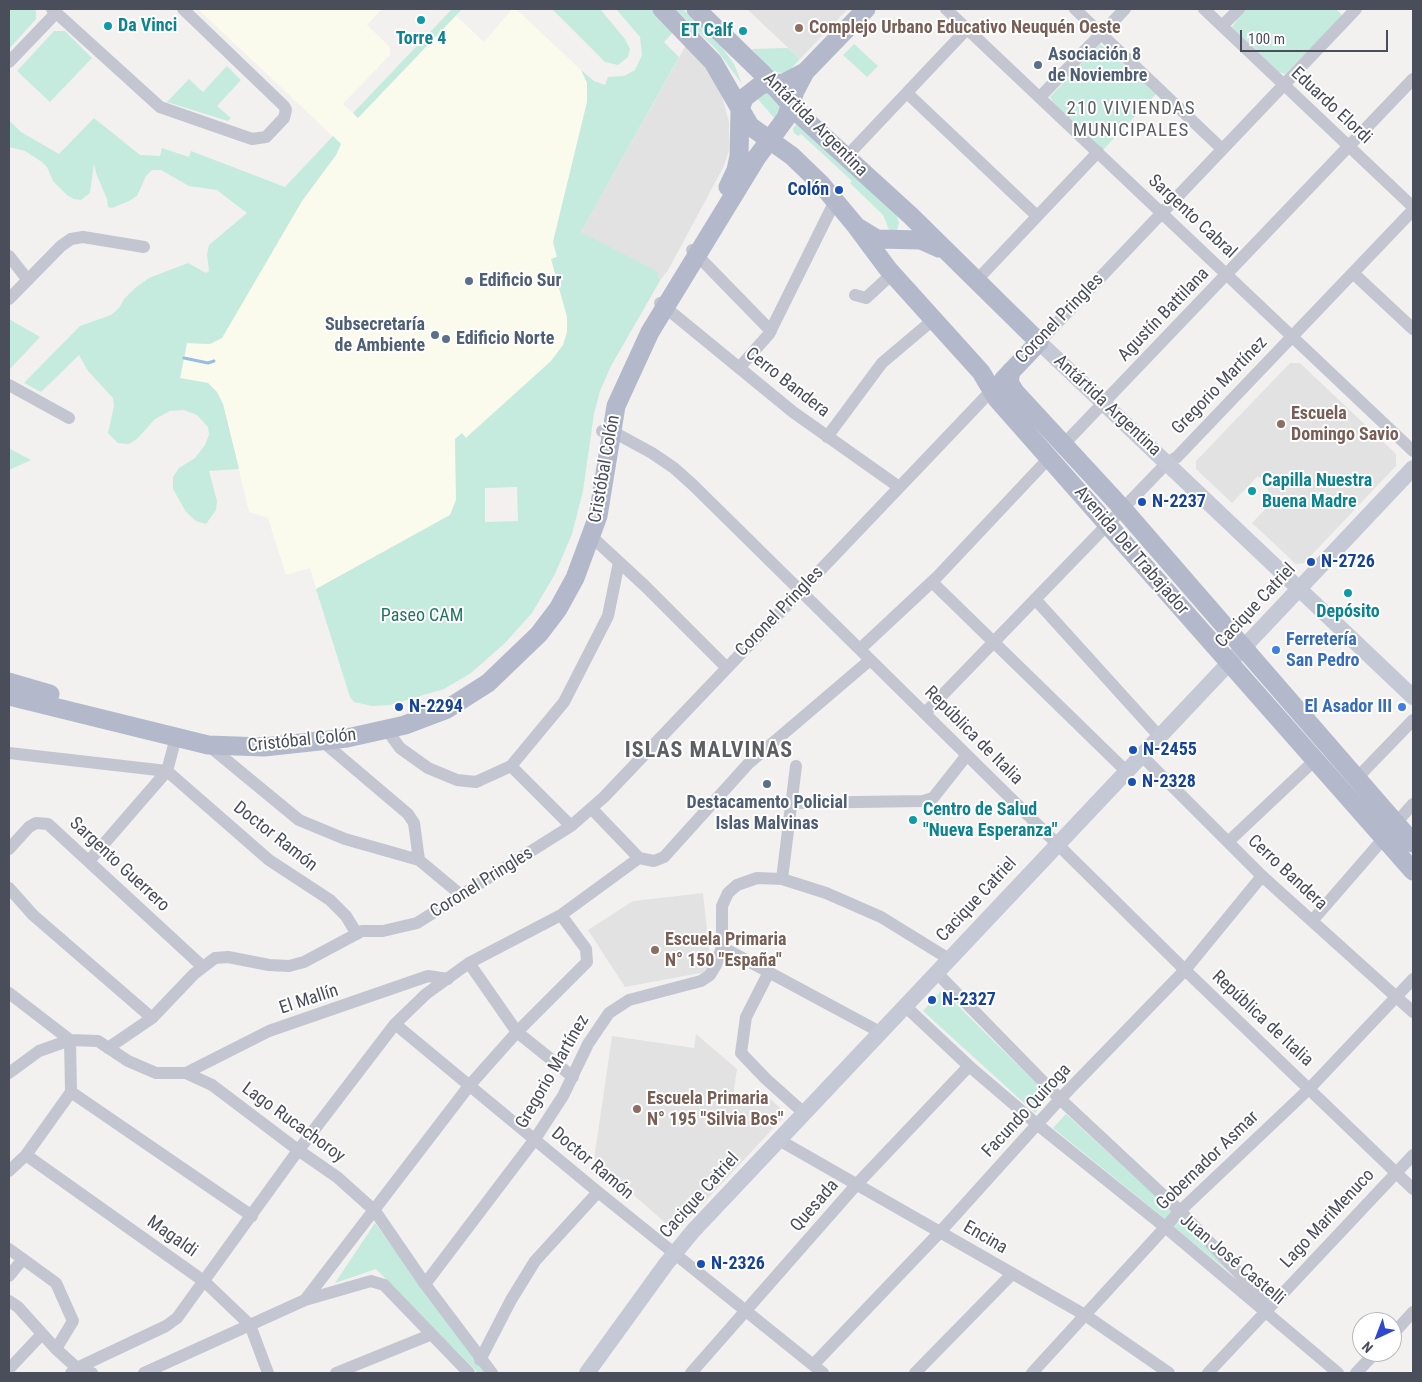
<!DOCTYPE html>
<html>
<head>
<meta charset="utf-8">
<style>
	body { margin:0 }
	#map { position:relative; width:1422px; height:1382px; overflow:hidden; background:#f2f1f0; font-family:"Roboto Condensed",sans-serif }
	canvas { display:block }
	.frame { position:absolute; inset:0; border:10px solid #4a4e5b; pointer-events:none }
	.north { position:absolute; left:1352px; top:1312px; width:50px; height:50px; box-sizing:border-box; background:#fff; border:1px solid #b7b8bd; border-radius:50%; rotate:223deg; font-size:14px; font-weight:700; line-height:20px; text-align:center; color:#4a4e5b }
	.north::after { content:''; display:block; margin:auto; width:18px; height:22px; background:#2f47ce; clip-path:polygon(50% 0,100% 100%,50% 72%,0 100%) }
	.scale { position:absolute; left:1240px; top:30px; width:148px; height:22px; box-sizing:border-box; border:2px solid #4a4e5b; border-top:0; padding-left:6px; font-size:15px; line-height:18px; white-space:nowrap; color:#4a4e5b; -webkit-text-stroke:4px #fff; paint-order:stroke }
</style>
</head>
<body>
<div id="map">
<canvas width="1422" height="1382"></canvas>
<div class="frame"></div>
<div class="north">N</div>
<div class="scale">100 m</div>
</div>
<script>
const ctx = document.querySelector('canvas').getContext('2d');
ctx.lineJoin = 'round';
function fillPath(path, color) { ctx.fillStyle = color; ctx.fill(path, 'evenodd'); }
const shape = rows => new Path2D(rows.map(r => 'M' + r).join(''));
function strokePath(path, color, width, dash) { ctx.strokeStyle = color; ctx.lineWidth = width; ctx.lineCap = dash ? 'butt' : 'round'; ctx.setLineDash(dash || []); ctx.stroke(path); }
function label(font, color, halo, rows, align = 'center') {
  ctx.font = font + ' "Roboto Condensed",sans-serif'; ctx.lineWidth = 4; ctx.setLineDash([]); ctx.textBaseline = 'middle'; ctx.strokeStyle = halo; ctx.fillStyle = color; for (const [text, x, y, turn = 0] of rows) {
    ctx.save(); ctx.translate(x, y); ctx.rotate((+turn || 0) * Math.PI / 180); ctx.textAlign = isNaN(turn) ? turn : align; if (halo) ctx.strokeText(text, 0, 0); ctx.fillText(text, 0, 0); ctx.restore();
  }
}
const commercial = shape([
	[198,9,382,9,367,25,390,47,390,55,343,104,358,118,456,16,484,42,512,9,516,9,581,70,587,82,587,102,553,242,557,257,552,259,567,317,567,332,563,345,551,361,465,438,455,439,456,500,450,515,316,589,310,568,286,575,268,518,249,512,223,404,217,392,208,383,180,378,187,343,210,344,302,201,336,155,341,144]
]);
const education = shape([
	[747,9,848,9,800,59],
	[686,45,700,58,722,96,729,122,729,150,724,166,667,272,661,279,581,232],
	[1290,363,1300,363,1396,454,1396,466,1304,563,1296,564,1252,523,1273,501,1265,482,1258,476,1232,503,1196,469,1196,461],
	[703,893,711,967,706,972,625,987,588,930,633,901],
	[696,1034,737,1069,733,1097,753,1100,755,1091,763,1092,782,1110,782,1119,681,1227,670,1227,594,1160,612,1036,694,1048]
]);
const green = shape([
	[9,9,36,10,36,19,9,49],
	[452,9,462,9,358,118,353,113],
	[552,9,600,9,625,39,630,49,628,57,618,65,605,62],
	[616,9,657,9,677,28,664,42,679,57,581,232,658,272,658,277,661,279,611,366,600,391,594,414,583,491,572,534,555,574,532,613,505,643,471,673,444,689,390,705,372,706,354,702,350,697,316,589,450,515,456,500,455,439,462,433,466,438,551,361,563,345,567,332,567,317,551,259,557,257,553,242,587,102,587,83,581,70,594,81,605,85,608,77,624,76,635,70,642,55,640,37],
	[517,487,518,521,485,522,485,488],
	[675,9,683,9,721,46,734,64,742,84,716,49],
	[1245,9,1336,9,1343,16,1285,74,1279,72,1232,27],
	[54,31,65,31,92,58,50,102,17,71],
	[854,44,878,66,867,77,843,55],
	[1100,44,1157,93,1103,150,1054,103,1050,97],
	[788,48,800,59,787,73,772,72,752,49],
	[227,66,241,80,217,106,231,118,228,121,167,102,189,79,203,92],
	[762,88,782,103,775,119,757,98],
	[94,118,140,155,160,156,162,148,189,157,191,151,285,187,333,136,341,144,336,155,302,201,222,338,210,344,187,343,180,378,208,383,217,392,223,404,239,469,209,471,217,501,216,510,206,524,196,521,186,512,173,489,173,477,179,468,195,458,205,445,209,435,208,427,197,415,184,410,170,411,155,419,137,439,129,444,118,443,108,433,114,406,113,398,88,371,79,355,41,392,24,383,80,326,111,315,119,308,124,299,135,288,149,278,188,263,206,273,209,271,207,255,209,245,247,213,217,190,189,186,161,170,152,170,146,176,137,196,129,201,112,208,108,207,107,199,96,173,94,163,90,193,81,200,74,199,67,195,53,181,47,167,42,162,25,151,9,147,9,120,21,132,59,154],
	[797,124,897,216,899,223,897,231,890,232,883,215,850,183,852,181,801,134,798,136,794,133,793,128],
	[9,319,40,337,9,370],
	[9,448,12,450,31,460,9,470],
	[942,990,1049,1096,1035,1113,923,1011],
	[1066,1114,1173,1212,1165,1219,1053,1128],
	[1181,1220,1246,1286,1174,1227],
	[375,1223,418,1282,486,1373,478,1373,376,1269,335,1283]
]);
const stream = shape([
	[184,358,208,363,214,361]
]);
const street = shape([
	[52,9,160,107,252,139,266,137,284,118,286,110,284,106,183,9],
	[946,9,1413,451],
	[1075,9,1222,149],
	[1204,9,1413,207],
	[1222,26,1239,9],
	[9,62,56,13],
	[907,93,1037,216],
	[1040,97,1125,9],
	[846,157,967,29],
	[692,250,771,331],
	[9,256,28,280],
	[1353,273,1413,329],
	[976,281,1098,152],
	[855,295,866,298,892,274],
	[9,299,61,246,71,239,83,237,144,247],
	[660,303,793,412,899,487],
	[1039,342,1356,9],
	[739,368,769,334,835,201],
	[9,385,69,418],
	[602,431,619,435,652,453,674,468,693,485,1185,970,1413,1189],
	[827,437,882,363,934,319],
	[1063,445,1413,79],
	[592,537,645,586,727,668],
	[932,582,1126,771],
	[1035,599,1159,736],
	[860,649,936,578,1049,458],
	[925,713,1167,463,1177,457,1413,210],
	[387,730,400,748,428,768,457,780,476,782,511,766,564,702,608,616,619,562],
	[322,741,408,814,414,823,419,860],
	[208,745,299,820,345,839,419,860,461,895],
	[9,753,167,771],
	[1141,755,1262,876,1413,1012],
	[511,766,571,826],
	[167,771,269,860,330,900,346,916,357,934],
	[1357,778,1413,720],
	[790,803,923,801,933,798,967,755],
	[592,809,639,858,654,861,664,857,748,764,870,660],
	[1396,823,1413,804],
	[1228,842,1315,760],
	[9,849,29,827,36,823,48,824,203,967],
	[89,861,167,771,176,737],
	[782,879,796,766],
	[9,888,33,915,152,1018],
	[1312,921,1384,838],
	[722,947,880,1032],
	[469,963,517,1032,573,1077],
	[769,972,746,1017,741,1053,766,1079,804,1113],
	[937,973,1060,1099,1180,1211,1269,1305],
	[9,993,70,1040,98,1041,128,1061,156,1073,186,1073,212,1085,298,1150,337,1177,375,1211,425,1284,492,1373],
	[905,1006,969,1066,1038,1125,1165,1227,1338,1373],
	[395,1024,598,1192,823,1373],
	[108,1048,152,1018,194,974,215,958,228,957,269,965,289,966,304,962,362,931,383,931,417,923,571,826,604,797,993,389],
	[9,1073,39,1051,70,1040],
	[186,1073,269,1031,428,976,448,979],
	[71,1092,252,1216],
	[779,1140,1085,1315,1169,1373],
	[26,1155,205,1282,250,1325,268,1373],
	[9,1171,26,1155,71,1092,70,1040],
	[9,1249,56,1283,73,1321,56,1349],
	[9,1276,23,1259],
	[425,1284,535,1139,563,1096,588,1044,609,1013,629,1000,701,981,710,975,716,965,722,947,722,906,728,893,737,885,757,878,782,879,826,893,881,917,949,959],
	[305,1300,371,1281,384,1285,469,1373],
	[9,1301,18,1307,56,1349,77,1368,92,1373],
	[1392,1335,1413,1312],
	[480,1360,511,1300,535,1261,598,1192],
	[813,1365,940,1232,1060,1099,1185,970,1262,876],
	[9,1369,42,1334],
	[71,1373,77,1368,166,1326,177,1318,294,1156,395,1024,426,994,469,963,561,915,639,858],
	[144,1373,305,1300,469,1086,517,1032,587,962,586,949,561,915],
	[336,1373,430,1335],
	[691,1373,857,1184,969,1066],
	[915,1373,1012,1274],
	[1032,1373,1180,1211,1310,1088,1413,979],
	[1208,1373,1413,1155],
	[1356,1373,1376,1352]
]);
const secondary = shape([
	[1039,342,1413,697],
	[587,1373,666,1264,693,1231,1413,468]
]);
const primary = shape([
	[662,9,713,62,750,126,792,156,821,184,856,226,888,269,981,372,997,399,1413,871],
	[696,9,762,73,799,114,911,216,1039,342,1003,380],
	[728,187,736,170,739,156,740,110,744,98,762,84,784,83,805,72],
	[859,228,877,239,921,240,939,248],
	[1011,371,1009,382,1015,392,1123,509,1413,843],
	[9,682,50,694],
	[9,696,208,745,264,747,347,738,405,725,447,709,488,683,539,634,558,609,575,578,598,516,616,406,650,332,757,157,786,118,795,91,805,72,866,9]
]);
const markers = [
	[421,20,5,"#0f9aa8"],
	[108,26,5,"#0f9aa8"],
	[799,28,5,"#8d6e63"],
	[743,31,5,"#0f9aa8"],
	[1038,65,5,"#5c6f8a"],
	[839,190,5,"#1a4fb4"],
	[469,281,5,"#5c6f8a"],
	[435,335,5,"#5c6f8a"],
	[446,339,5,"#5c6f8a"],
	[1281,424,5,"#8d6e63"],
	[1252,491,5,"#0f9aa8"],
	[1142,502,5,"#1a4fb4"],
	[1311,562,5,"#1a4fb4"],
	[1348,593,5,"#0f9aa8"],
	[1276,650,5,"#3f7fe0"],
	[399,707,5,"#1a4fb4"],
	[1402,707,5,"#3f7fe0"],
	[1133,750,5,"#1a4fb4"],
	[1132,782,5,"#1a4fb4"],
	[767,784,5,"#5c6f8a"],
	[913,820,5,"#0f9aa8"],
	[655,950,5,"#8d6e63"],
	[932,1000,5,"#1a4fb4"],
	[637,1109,5,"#8d6e63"],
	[701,1264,5,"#1a4fb4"]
];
const cultureNames = [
	["Da Vinci",118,26],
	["ET Calf",733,31,"right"],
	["Torre 4",421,39,"center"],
	["Capilla Nuestra",1262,481],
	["Buena Madre",1262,502],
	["Depósito",1348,612,"center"],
	["Centro de Salud",923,810],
	["\"Nueva Esperanza\"",923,831]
];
const educationNames = [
	["Complejo Urbano Educativo Neuquén Oeste",809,28],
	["Escuela",1291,414],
	["Domingo Savio",1291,435],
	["Escuela Primaria",665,940],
	["N° 150 \"España\"",665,961],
	["Escuela Primaria",647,1099],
	["N° 195 \"Silvia Bos\"",647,1120]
];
const serviceNames = [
	["Asociación 8",1048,55],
	["de Noviembre",1048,76],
	["Edificio Sur",479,281],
	["Subsecretaría",425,325,"right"],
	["de Ambiente",425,346,"right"],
	["Edificio Norte",456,339],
	["Destacamento Policial",767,803,"center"],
	["Islas Malvinas",767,824,"center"]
];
const streetNames = [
	["Eduardo Elordi",1331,106,43],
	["Antártida Argentina",815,125,45],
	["Sargento Cabral",1192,217,43],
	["Agustín Battilana",1164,315,-46],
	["Coronel Pringles",1060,319,-46],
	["Cerro Bandera",787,383,38],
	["Gregorio Martínez",1220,386,-46],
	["Antártida Argentina",1107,406,43],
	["Cristóbal Colón",605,469,-80],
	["Avenida Del Trabajador",1131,551,49],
	["Cacique Catriel",1256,606,-47],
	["Coronel Pringles",780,612,-46],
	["República de Italia",973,736,45],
	["Cristóbal Colón",302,741,-6],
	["Doctor Ramón",275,837,38],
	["Sargento Guerrero",119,865,43],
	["Cerro Bandera",1287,873,43],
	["Coronel Pringles",482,883,-32],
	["Cacique Catriel",977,900,-47],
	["El Mallín",309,1000,-18],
	["República de Italia",1262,1019,43],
	["Gregorio Martínez",553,1072,-60],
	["Facundo Quiroga",1027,1111,-47],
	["Lago Rucachoroy",293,1123,36],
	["Gobernador Asmar",1208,1161,-44],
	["Doctor Ramón",592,1164,40],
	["Cacique Catriel",700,1196,-48],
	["Quesada",815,1206,-49],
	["Lago MariMenuco",1328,1219,-47],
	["Magaldi",172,1237,35],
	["Encina",985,1238,30],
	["Juan José Castelli",1232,1260,40]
];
const transitNames = [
	["Colón",829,190,"right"],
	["N-2237",1152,502],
	["N-2726",1321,562],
	["N-2294",409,707],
	["N-2455",1143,750],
	["N-2328",1142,782],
	["N-2327",942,1000],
	["N-2326",711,1264]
];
const parkNames = [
	["Paseo CAM",422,616]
];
const shopNames = [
	["Ferretería",1286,640],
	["San Pedro",1286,661],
	["El Asador III",1392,707,"right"]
];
const neighbourhoodNames = [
	["210 VIVIENDAS",1131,109],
	["MUNICIPALES",1131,131]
];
const districtNames = [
	["ISLAS MALVINAS",709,751]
];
fillPath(commercial, '#fafaed');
fillPath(education, '#e3e2e2');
fillPath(green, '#c5eade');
strokePath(stream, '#97bde2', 3);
strokePath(street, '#c3c6d0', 12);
strokePath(secondary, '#c5c9d6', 16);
strokePath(primary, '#b3b9cb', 19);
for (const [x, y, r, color] of markers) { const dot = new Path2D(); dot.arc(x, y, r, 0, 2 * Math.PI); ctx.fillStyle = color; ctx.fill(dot); strokePath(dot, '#fff', 2); }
label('bold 18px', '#0d838f', '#fff', cultureNames, 'left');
label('bold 18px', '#785e54', '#fff', educationNames, 'left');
label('bold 18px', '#4e5e75', '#fff', serviceNames, 'left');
label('18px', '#4a4e5b', '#fff', streetNames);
label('bold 18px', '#164399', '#fff', transitNames, 'left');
label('18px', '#237563', '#fff', parkNames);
label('bold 18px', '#366cbe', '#fff', shopNames, 'left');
ctx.letterSpacing = '1px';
label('19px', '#5e5f64', '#fff', neighbourhoodNames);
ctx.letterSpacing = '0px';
ctx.letterSpacing = '1px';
label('bold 22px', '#5e5f64', '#fff', districtNames);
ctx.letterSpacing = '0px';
</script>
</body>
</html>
